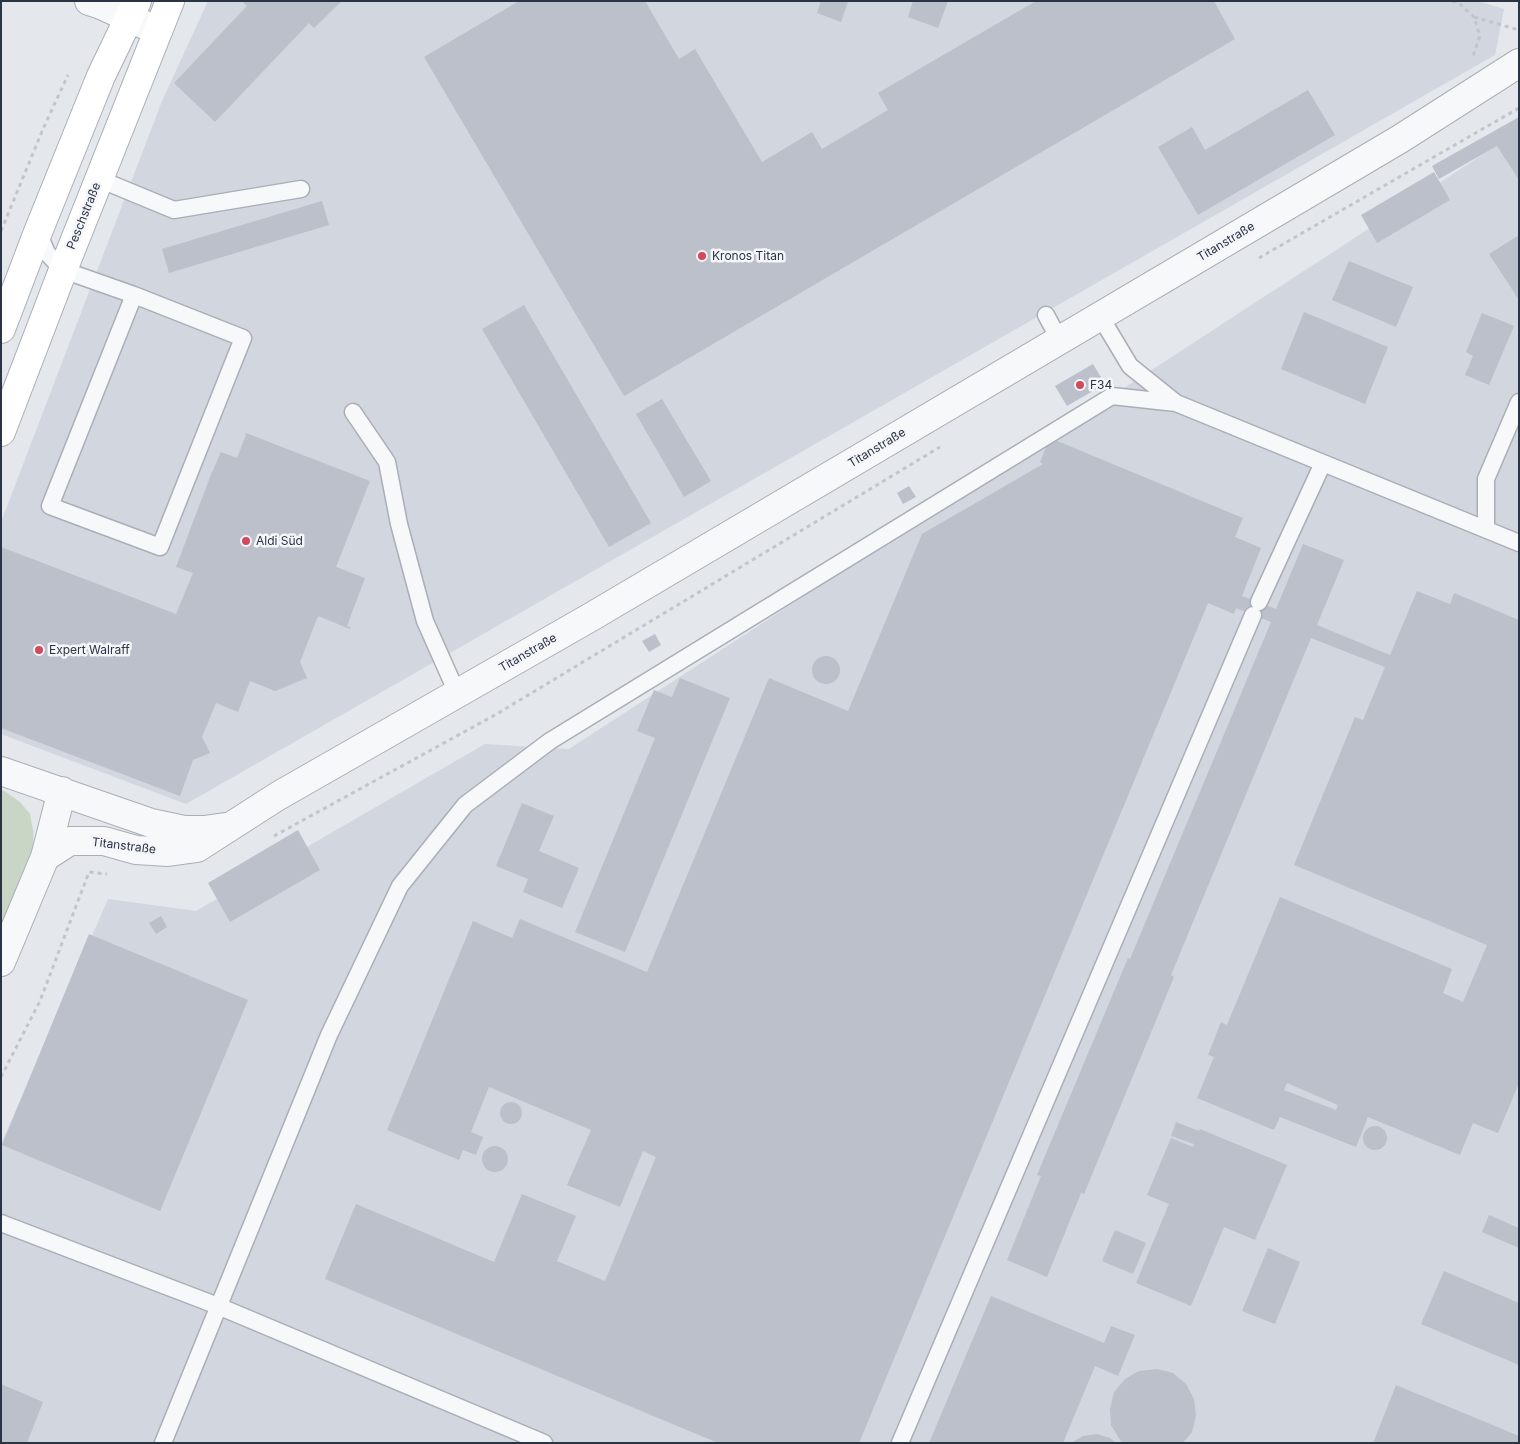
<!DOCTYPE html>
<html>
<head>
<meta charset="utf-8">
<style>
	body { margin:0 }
	#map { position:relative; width:1520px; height:1444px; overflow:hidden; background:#e4e7ec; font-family:Inter,sans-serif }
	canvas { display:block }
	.frame { position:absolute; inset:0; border:2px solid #2b3445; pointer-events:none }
</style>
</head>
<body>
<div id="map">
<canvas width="1520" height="1444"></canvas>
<div class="frame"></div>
</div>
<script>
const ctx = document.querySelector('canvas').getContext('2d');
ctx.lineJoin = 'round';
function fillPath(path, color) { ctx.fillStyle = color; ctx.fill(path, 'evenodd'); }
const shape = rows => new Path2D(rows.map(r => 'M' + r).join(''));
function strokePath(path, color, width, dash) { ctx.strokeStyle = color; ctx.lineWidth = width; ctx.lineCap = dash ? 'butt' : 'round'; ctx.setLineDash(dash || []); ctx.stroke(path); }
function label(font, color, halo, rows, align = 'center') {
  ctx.font = font + ' Inter,sans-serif'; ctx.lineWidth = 5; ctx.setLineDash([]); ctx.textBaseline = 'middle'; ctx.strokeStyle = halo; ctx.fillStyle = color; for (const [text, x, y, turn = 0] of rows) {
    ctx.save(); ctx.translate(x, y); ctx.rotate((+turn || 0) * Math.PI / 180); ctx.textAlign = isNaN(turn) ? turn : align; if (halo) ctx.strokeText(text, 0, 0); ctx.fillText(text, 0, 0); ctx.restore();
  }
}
const built = shape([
	[208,1,1478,1,1504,9,1495,55,186,804,1,734,1,522,162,101],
	[1519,131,1519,1443,1,1443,1,1144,108,899,196,911,485,744,569,749]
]);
const green = shape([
	[1,790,6,792,20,802,30,814,33,830,34,851,1,929]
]);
const building = shape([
	[242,1,342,1,314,28,309,23,215,122,174,83,247,6],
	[519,1,645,1,679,59,695,49,762,162,812,132,822,149,888,110,878,93,1036,1,1214,1,1235,39,624,396,424,57],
	[821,1,848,2,841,22,817,13],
	[913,1,948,1,938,28,908,17],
	[1308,90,1335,135,1198,215,1158,147,1192,127,1205,150],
	[1519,117,1519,180,1497,146,1439,179,1432,166],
	[1434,172,1450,200,1377,243,1361,215],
	[322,201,329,225,169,273,162,249],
	[1519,235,1519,300,1489,254],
	[1349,261,1413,287,1396,327,1332,300],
	[524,305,651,523,609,547,482,329],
	[1304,312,1388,347,1365,404,1281,369],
	[1482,313,1514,326,1489,385,1465,375,1473,356,1466,352],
	[1093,364,1105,384,1067,406,1055,386],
	[662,399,711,481,684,497,636,414],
	[246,433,370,481,336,567,365,578,347,626,351,628,350,629,318,616,300,662,307,678,275,691,250,681,238,712,216,703,202,737,210,753,193,760,180,796,1,728,1,547,176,614,193,573,176,567,210,477,221,452,237,458,246,435,245,435],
	[1050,438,1243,518,1235,537,1261,548,1242,596,1276,609,1303,544,1344,560,1317,625,1390,655,1417,591,1450,604,1454,593,1519,620,1519,1083,1498,1133,1473,1123,1460,1155,1368,1117,1356,1147,1280,1117,1274,1130,1197,1098,1214,1057,1208,1055,1221,1022,1227,1025,1280,897,1452,969,1443,993,1463,1002,1487,945,1294,865,1355,717,1363,720,1385,667,1311,638,1171,975,1174,977,1084,1194,1081,1193,1047,1277,1007,1260,1041,1176,1037,1175,1128,958,1130,959,1271,622,1236,608,1234,614,1208,603,859,1443,718,1443,325,1279,356,1204,494,1262,522,1194,576,1216,557,1261,605,1281,656,1157,643,1151,620,1207,567,1185,591,1130,489,1087,471,1132,483,1137,476,1155,463,1150,459,1160,387,1130,473,921,512,938,520,919,647,972,769,678,848,711,922,534,1043,464,1040,462],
	[1287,1083,1338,1105,1336,1110,1284,1090],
	[909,486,916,497,903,504,897,493],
	[655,634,661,645,649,652,642,641],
	'812 670a14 14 0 1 1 28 0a14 14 0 1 1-28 0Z',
	[680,678,730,698,625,952,575,932,655,738,637,731,654,690,672,697],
	[522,803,554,816,539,851,579,868,562,908,523,892,528,879,496,866],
	[298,830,320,870,230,922,208,883],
	[161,916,167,927,156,934,149,923],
	[89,934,248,1000,160,1211,2,1145],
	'500 1113a11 11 0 1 1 22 0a11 11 0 1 1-22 0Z',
	[1176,1122,1199,1131,1200,1129,1287,1165,1255,1240,1224,1227,1191,1306,1136,1283,1169,1204,1147,1195,1171,1138,1193,1147,1194,1144,1171,1136],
	'1363 1138a12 12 0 1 1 24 0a12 12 0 1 1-24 0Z',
	'482 1159a13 13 0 1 1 26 0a13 13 0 1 1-26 0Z',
	[1489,1215,1519,1228,1519,1248,1482,1232],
	[1115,1230,1146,1243,1133,1274,1102,1261],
	[1268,1248,1300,1262,1275,1324,1242,1311],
	[1444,1271,1519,1303,1519,1365,1421,1324],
	[991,1296,1104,1343,1111,1326,1135,1335,1118,1376,1095,1366,1063,1443,929,1443],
	[1157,1369,1173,1373,1186,1384,1194,1399,1196,1416,1192,1432,1183,1443,1123,1443,1120,1440,1111,1425,1110,1409,1114,1392,1125,1379,1139,1371],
	[1,1384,43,1402,27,1443,1,1443],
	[1396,1385,1519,1436,1519,1443,1373,1443],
	[1097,1434,1110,1438,1116,1443,1071,1443,1083,1436]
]);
const path = shape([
	[1452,1,1460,4,1474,17,1480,36,1473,56],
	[1474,17,1519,30],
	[1,231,43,129,68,75],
	[1259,258,1519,108],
	[274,836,495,715,940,447],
	[1,1077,40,1001,89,872,107,874]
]);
const service = shape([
	[99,179,174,210,301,189],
	[38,232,47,253,63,270,134,295,243,338,160,547,50,506,134,295],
	[1046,315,1060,341],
	[1100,316,1130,366,1176,403],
	[353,412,387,462,399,524,425,621,457,693],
	[1486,529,1486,479,1519,402],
	[1259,602,1323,463],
	[1,1223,218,1306,544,1443],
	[163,1443,329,1035,400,886,465,805,550,741,1112,396,1176,403,1519,543],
	[900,1443,1253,615]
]);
const minor = shape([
	[89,1,101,5,158,31]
]);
const tertiary = shape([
	[1,771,151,823,184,830,204,830,225,827],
	[45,857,70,841,104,841,136,850,168,852,197,848,278,796,591,617,1400,139,1519,63],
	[1,962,45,857,62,791]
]);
const secondary = shape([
	[1,329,38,232,101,76,137,1],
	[1,432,63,270,170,1]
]);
const markers = [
	[702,256,5,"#d1495b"],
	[1080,385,5,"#d1495b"],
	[246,541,5,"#d1495b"],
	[39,650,5,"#d1495b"]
];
const streetNames = [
	["Peschstraße",84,216,-68],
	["Titanstraße",1226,242,-31],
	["Titanstraße",877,448,-31],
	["Titanstraße",528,653,-30],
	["Titanstraße",124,846,7]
];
const poiNames = [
	["Kronos Titan",712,256],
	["F34",1090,385],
	["Aldi Süd",256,541],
	["Expert Walraff",49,650]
];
fillPath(built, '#d2d6de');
fillPath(green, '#c9d6c5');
fillPath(building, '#bbc0ca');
strokePath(service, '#a9aeb7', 19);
strokePath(minor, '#a9aeb7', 30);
strokePath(tertiary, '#a9aeb7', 30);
strokePath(secondary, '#a9aeb7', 30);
strokePath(path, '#c2c5cb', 3, [4, 4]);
strokePath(service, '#f7f8fa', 16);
strokePath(minor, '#f7f8fa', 28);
strokePath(tertiary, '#f7f8fa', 28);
strokePath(secondary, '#fff', 28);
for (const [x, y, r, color] of markers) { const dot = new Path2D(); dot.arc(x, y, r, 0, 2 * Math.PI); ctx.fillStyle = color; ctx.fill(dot); strokePath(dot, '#f4f6f9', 2); }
label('12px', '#2b3445', '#f4f6f9', streetNames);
label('12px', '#2b3445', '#f4f6f9', poiNames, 'left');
</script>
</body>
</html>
